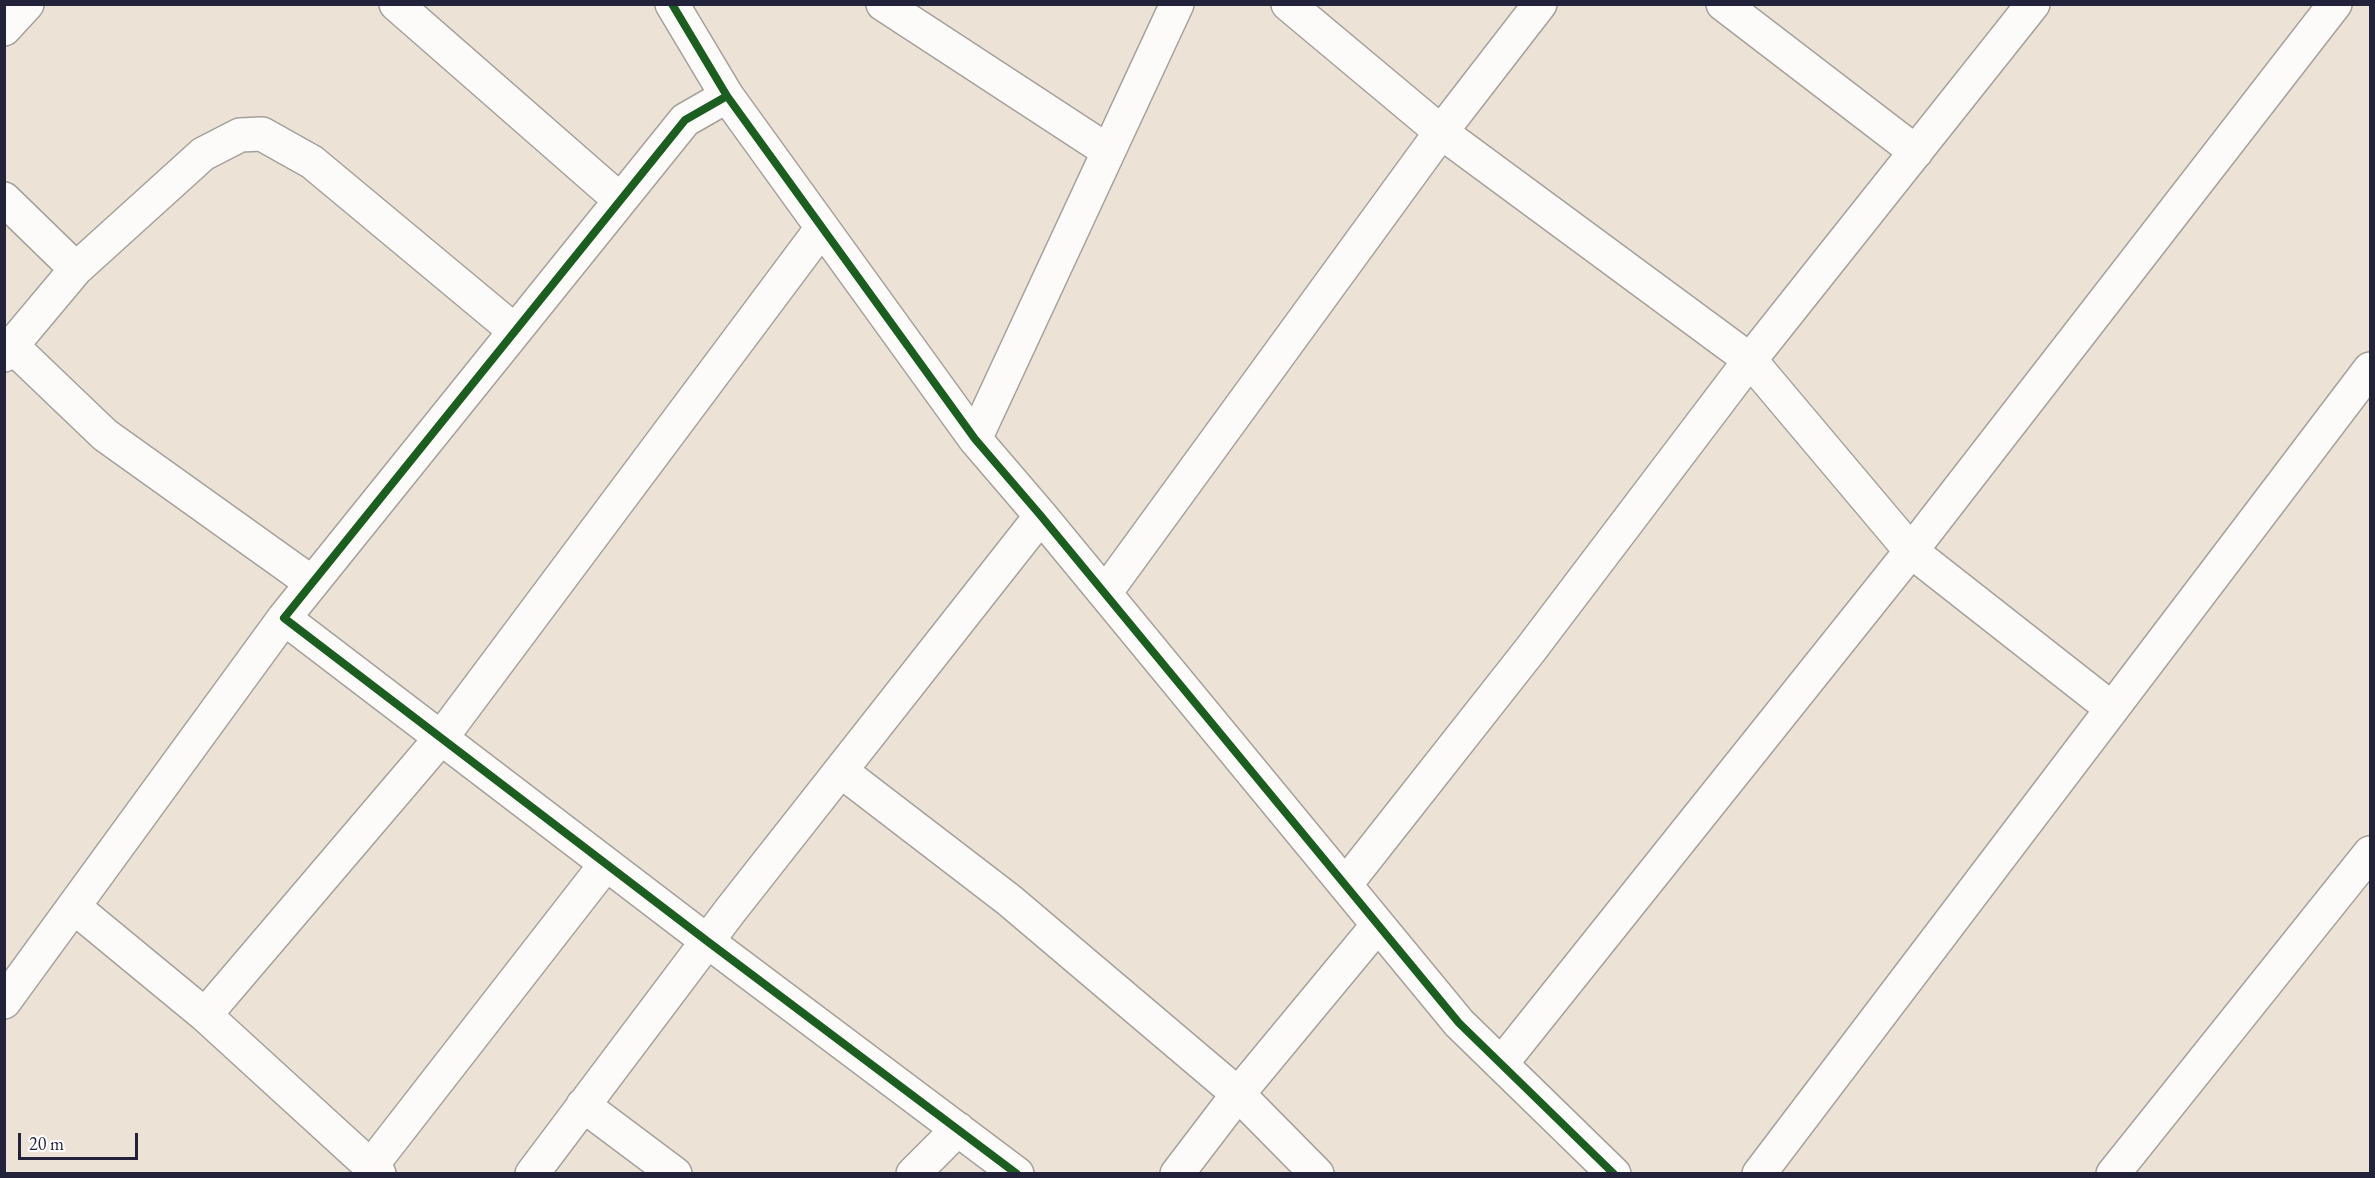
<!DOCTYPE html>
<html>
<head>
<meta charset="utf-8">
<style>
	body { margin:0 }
	#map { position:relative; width:2375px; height:1178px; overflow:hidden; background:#ece3d6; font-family:"EB Garamond",serif }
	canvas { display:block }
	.frame { position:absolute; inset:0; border:6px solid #22223b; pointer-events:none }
	.scale { position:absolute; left:18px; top:1133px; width:120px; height:27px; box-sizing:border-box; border:3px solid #22223b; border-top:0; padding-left:8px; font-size:18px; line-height:21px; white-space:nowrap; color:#22223b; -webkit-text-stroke:4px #fff; paint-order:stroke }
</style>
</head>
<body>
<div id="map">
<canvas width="2375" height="1178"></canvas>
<div class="frame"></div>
<div class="scale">20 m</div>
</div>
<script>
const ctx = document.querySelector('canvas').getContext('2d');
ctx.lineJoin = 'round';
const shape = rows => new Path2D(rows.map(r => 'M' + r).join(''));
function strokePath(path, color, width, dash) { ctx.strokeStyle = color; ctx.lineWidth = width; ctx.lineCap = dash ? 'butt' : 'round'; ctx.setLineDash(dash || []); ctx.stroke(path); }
const street = shape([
	[396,4,620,200],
	[672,4,727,96,975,439,1041,516,1459,1023,1614,1174],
	[883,4,1108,151],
	[1288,4,1441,132,1750,360,1531,649,1345,885],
	[1723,4,1916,152],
	[2033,4,1750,360,1911,551,2111,708],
	[4,29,27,4],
	[727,96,685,120,284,618,707,941,1017,1174],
	[4,199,76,269],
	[12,346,105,435,312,583],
	[4,355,76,269,203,154,240,135,262,134,312,162,515,331],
	[975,439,1177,4],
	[1105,593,1441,132,1540,4],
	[841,771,1009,900,1238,1094,1317,1174],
	[74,907,205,1015,379,1174],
	[4,1002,284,618],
	[205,1015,441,738,822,228],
	[1501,1064,1911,551,2335,4],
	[583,1105,675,1174],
	[371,1166,606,864],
	[532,1174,730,911,1041,516],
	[913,1174,958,1129],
	[1177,1174,1238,1094,1378,925],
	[1759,1174,2370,369],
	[2113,1174,2370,853]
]);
const cycleway = shape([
	[672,4,727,96,975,439,1041,516,1459,1023,1614,1174],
	[727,96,685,120,284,618,707,941,1017,1174]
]);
strokePath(street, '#a5a09b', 36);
strokePath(street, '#fcfbf9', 33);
strokePath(cycleway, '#1b5e20', 8);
</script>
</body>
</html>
